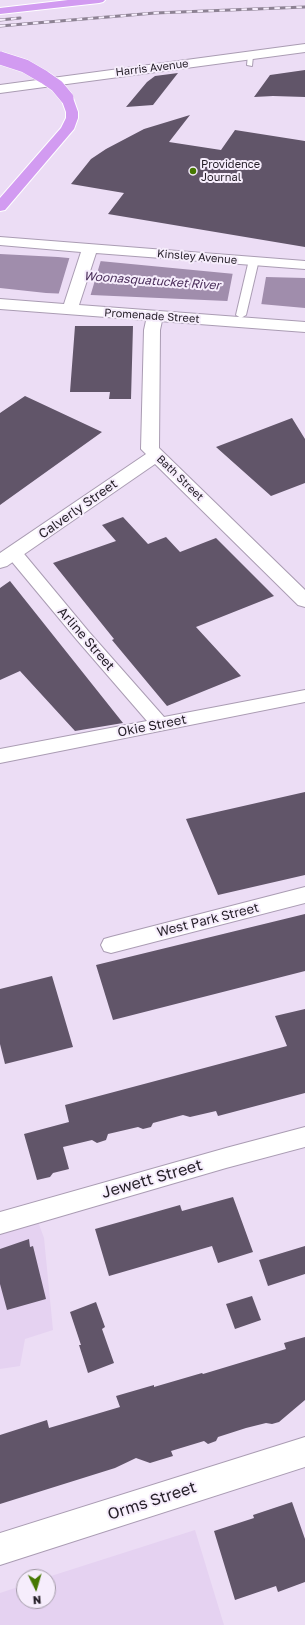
<!DOCTYPE html>
<html>
<head>
<meta charset="utf-8">
<style>
	body { margin:0 }
	#map { position:relative; width:305px; height:1625px; overflow:hidden; background:#ecddf5; font-family:"Golos Text",sans-serif }
	canvas { display:block }
	.north { position:absolute; left:16px; top:1569px; width:40px; height:40px; box-sizing:border-box; background:#f6edfc; border:1px solid #a29aa7; border-radius:50%; rotate:175deg; font-size:11px; font-weight:700; line-height:16px; text-align:center; color:#241e27 }
	.north::after { content:''; display:block; margin:auto; width:14px; height:18px; background:#467802; clip-path:polygon(50% 0,100% 100%,50% 72%,0 100%) }
</style>
</head>
<body>
<div id="map">
<canvas width="305" height="1625"></canvas>
<div class="north">N</div>
</div>
<script>
const ctx = document.querySelector('canvas').getContext('2d');
ctx.lineJoin = 'round';
function fillPath(path, color) { ctx.fillStyle = color; ctx.fill(path, 'evenodd'); }
const shape = rows => new Path2D(rows.map(r => 'M' + r).join(''));
function strokePath(path, color, width, dash) { ctx.strokeStyle = color; ctx.lineWidth = width; ctx.lineCap = dash ? 'butt' : 'round'; ctx.setLineDash(dash || []); ctx.stroke(path); }
function label(font, color, halo, rows, align = 'center') {
  ctx.font = font + ' "Golos Text",sans-serif'; ctx.lineWidth = 4; ctx.setLineDash([]); ctx.textBaseline = 'middle'; ctx.strokeStyle = halo; ctx.fillStyle = color; for (const [text, x, y, turn = 0] of rows) {
    ctx.save(); ctx.translate(x, y); ctx.rotate((+turn || 0) * Math.PI / 180); ctx.textAlign = isNaN(turn) ? turn : align; if (halo) ctx.strokeText(text, 0, 0); ctx.fillText(text, 0, 0); ctx.restore();
  }
}
const built = shape([
	[34,1211,44,1238,53,1330,25,1339,20,1366,0,1369,0,1219],
	[195,1530,224,1625,0,1625,0,1593,24,1585,24,1601,48,1601,48,1577]
]);
const water = shape([
	[0,254,58,257,266,277,305,278,305,308,227,301,46,293,0,288]
]);
const pier = shape([
	[70,256,101,260,90,297,58,296],
	[233,272,268,275,266,277,261,306,227,303]
]);
const building = shape([
	[305,70,305,97,273,96,254,97,270,75],
	[178,73,153,105,126,107,147,82,155,76],
	[190,115,169,142,221,150,235,130,305,141,305,247,108,214,124,193,71,184,91,159,106,149,144,129],
	[75,326,133,326,131,399,109,399,110,392,70,392],
	[25,396,102,432,0,505,0,413],
	[292,418,305,439,305,483,271,496,216,447],
	[123,517,148,544,166,537,180,552,216,538,274,596,196,627,241,676,167,706,112,640,114,639,53,563,116,541,102,525],
	[10,581,123,723,75,731,20,671,0,680,0,588],
	[305,792,305,875,218,895,186,819],
	[305,914,305,971,113,1020,96,965],
	[52,976,73,1047,5,1064,0,1044,0,989],
	[305,1009,305,1093,218,1116,216,1111,190,1117,183,1115,153,1123,151,1127,143,1129,138,1127,108,1134,106,1140,97,1143,92,1140,63,1147,69,1169,53,1173,50,1177,37,1180,24,1134,69,1122,65,1105,287,1046,275,1016],
	[233,1197,253,1252,218,1263,212,1246,109,1276,95,1229,180,1205,182,1211],
	[29,1239,30,1247,33,1246,46,1299,7,1310,0,1284,0,1249],
	[305,1246,305,1274,268,1286,259,1260],
	[252,1296,261,1320,235,1329,226,1304],
	[96,1302,105,1327,102,1329,114,1363,88,1373,79,1345,81,1345,70,1312],
	[305,1337,305,1400,279,1422,272,1424,266,1423,246,1428,218,1437,216,1441,208,1444,204,1441,171,1451,173,1456,150,1463,136,1458,115,1468,0,1504,0,1435,47,1420,49,1428,120,1407,116,1396,154,1385,154,1387,202,1373,203,1374,286,1349,284,1343],
	[292,1502,305,1539,305,1582,278,1592,276,1586,235,1600,214,1531,254,1518,253,1515]
]);
const service = shape([
	[248,55,253,56,252,66,247,65,248,55]
]);
const pedestrian = shape([
	[253,261,258,264,246,315,241,318,236,315,248,264,253,261]
]);
const minor = shape([
	[14,548,20,549,89,632,164,717,305,690,305,702,0,763,0,749,147,721,77,640,8,557,6,553,8,549,14,548],
	[305,887,305,903,111,953,104,951,101,945,104,939,111,937,305,887],
	[305,1127,305,1147,226,1168,0,1234,0,1212,226,1148,305,1127]
]);
const tertiary = shape([
	[305,44,305,52,0,93,0,85,305,44],
	[155,311,160,313,163,316,160,330,159,448,305,590,305,607,298,605,155,464,7,566,0,568,0,553,146,454,141,449,144,330,147,316,150,313,155,311]
]);
const secondary = shape([
	[0,237,305,261,305,269,96,253,79,305,305,322,305,332,0,309,0,299,64,304,81,252,0,245,0,237],
	[305,1437,305,1467,0,1565,0,1533,305,1437]
]);
const motorway = shape([
	[68,0,105,0,103,2,99,3,0,14,0,8,68,0],
	[67,94,71,95,73,98,78,112,78,118,74,129,5,210,0,211,0,198,61,128,66,118,66,112,61,98,63,95,67,94]
]);
const rail = shape([
	[0,20,20,18],
	[0,26,155,13,305,7]
]);
const motorwayBridge = shape([
	[0,58,25,66,44,77,57,86,67,98]
]);
const markers = [
	[193,171,4,"#467802"]
];
const farStreetnames = [
	["Harris Avenue",152,68,-7],
	["Kinsley Avenue",197,257,5],
	["Promenade Street",152,316,4],
	["Bath Street",180,478,44]
];
const farPoinames = [
	["Providence",201,165],
	["Journal",201,178]
];
const farWaternames = [
	["Woonasquatucket River",152,281,4]
];
const streetNames = [
	["Calverly Street",78,509,-35],
	["Arline Street",86,639,49],
	["Okie Street",152,726,-11],
	["West Park Street",208,920,-14]
];
const nearStreetnames = [
	["Jewett Street",152,1179,-16],
	["Orms Street",152,1501,-18]
];
fillPath(built, '#e5d2f1');
fillPath(water, '#a08dac');
fillPath(pier, '#ecddf5');
fillPath(building, '#615569');
strokePath(service, '#aa9cb3', 2);
strokePath(pedestrian, '#aa9cb3', 2);
strokePath(minor, '#aa9cb3', 2);
strokePath(tertiary, '#aa9cb3', 2);
strokePath(secondary, '#aa9cb3', 2);
strokePath(motorway, '#fff', 2);
fillPath(service, '#fff');
fillPath(pedestrian, '#fff');
fillPath(minor, '#fff');
fillPath(tertiary, '#fff');
fillPath(secondary, '#fff');
fillPath(motorway, '#d29bf1');
strokePath(rail, '#8d8293', 3);
strokePath(rail, '#f6edfc', 2, [5.5]);
strokePath(motorwayBridge, '#fff', 14, []);
strokePath(motorwayBridge, '#d29bf1', 13);
for (const [x, y, r, color] of markers) { const dot = new Path2D(); dot.arc(x, y, r, 0, 2 * Math.PI); ctx.fillStyle = color; ctx.fill(dot); strokePath(dot, '#f6edfc', 1.5); }
label('11px', '#241e27', '#f6edfc', farStreetnames);
label('11px', '#241e27', '#f6edfc', farPoinames, 'left');
label('italic 12px', '#492d59', '#f6edfc', farWaternames);
label('13px', '#241e27', '#f6edfc', streetNames);
label('16px', '#241e27', '#f6edfc', nearStreetnames);
</script>
</body>
</html>
